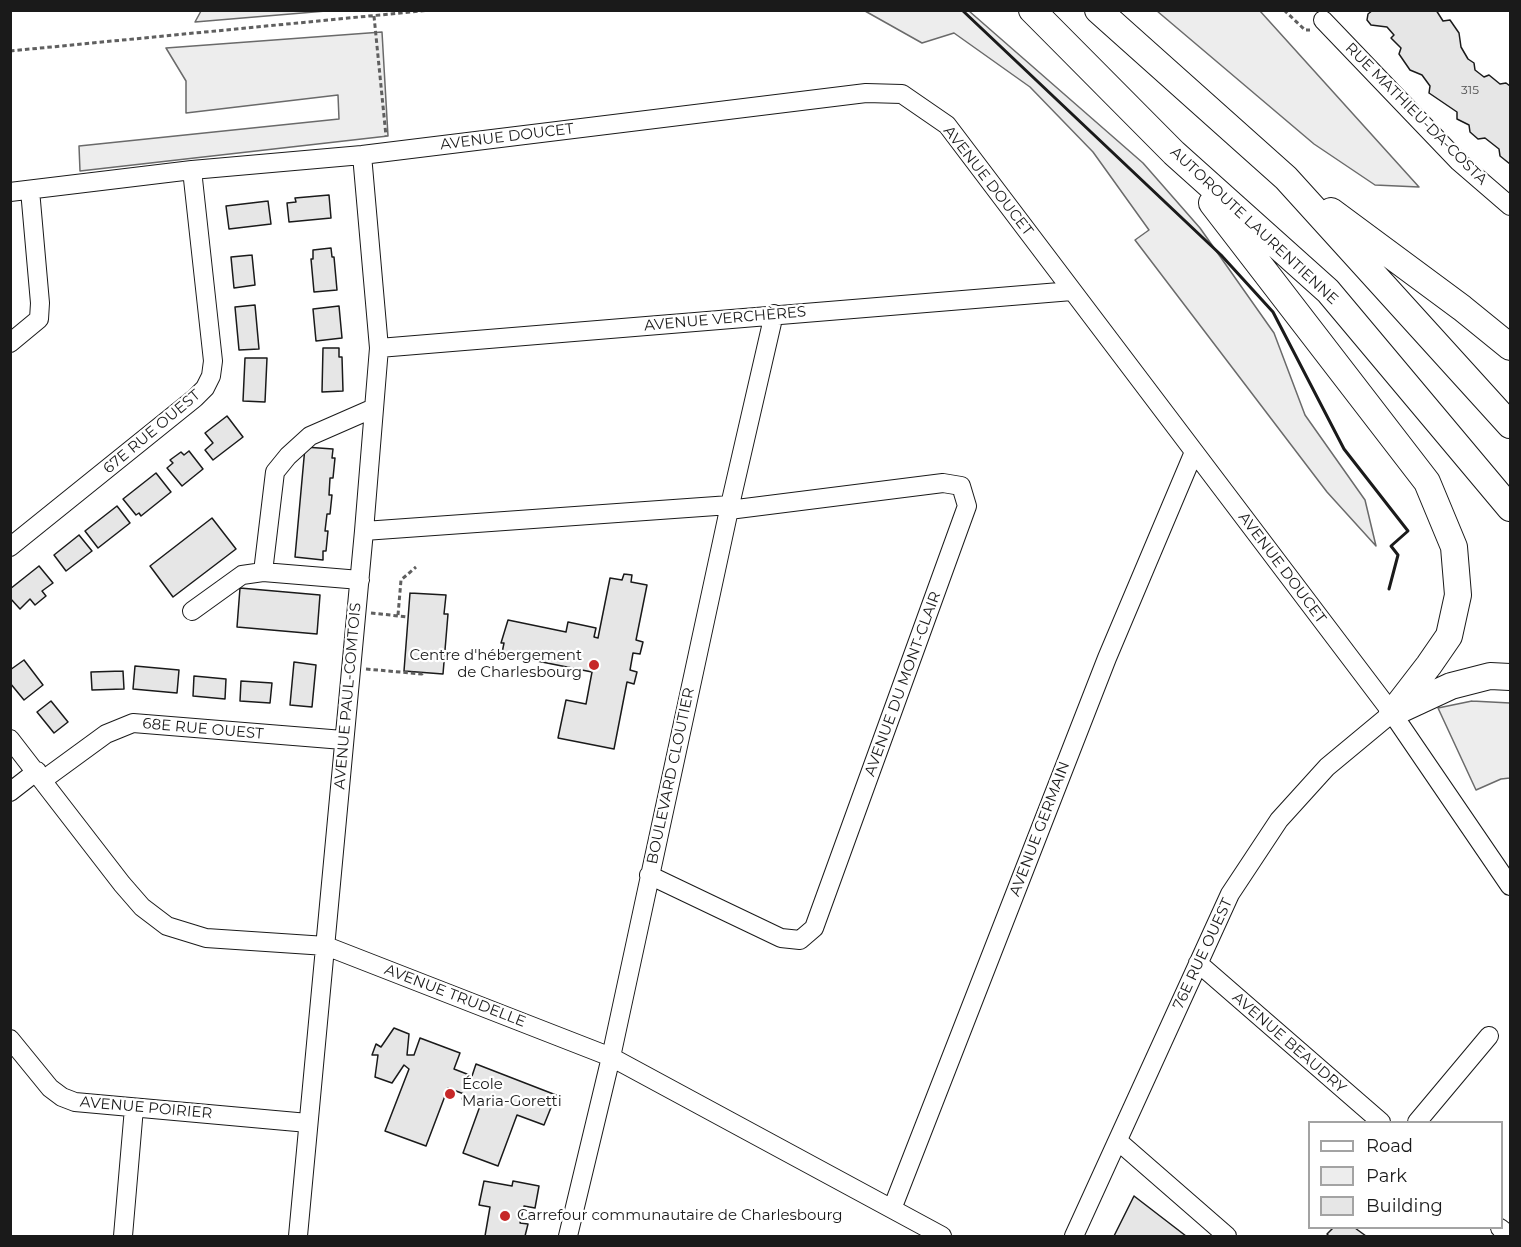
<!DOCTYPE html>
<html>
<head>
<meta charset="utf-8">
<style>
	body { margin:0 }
	#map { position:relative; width:1521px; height:1247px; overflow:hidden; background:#fff; font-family:Montserrat,sans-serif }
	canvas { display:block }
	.frame { position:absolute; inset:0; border:12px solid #1a1a1a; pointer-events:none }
	.legend { position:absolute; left:1308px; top:1121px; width:195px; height:108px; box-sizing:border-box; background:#fff; border:2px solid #a3a3a3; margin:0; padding:8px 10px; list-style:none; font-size:18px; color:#1a1a1a }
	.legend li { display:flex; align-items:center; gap:12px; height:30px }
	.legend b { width:30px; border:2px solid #a3a3a3 }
</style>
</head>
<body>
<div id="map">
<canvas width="1521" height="1247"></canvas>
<div class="frame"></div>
<ul class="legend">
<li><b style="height:8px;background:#fff"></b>Road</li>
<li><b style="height:16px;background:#ededed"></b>Park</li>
<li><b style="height:16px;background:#e6e6e6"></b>Building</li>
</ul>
</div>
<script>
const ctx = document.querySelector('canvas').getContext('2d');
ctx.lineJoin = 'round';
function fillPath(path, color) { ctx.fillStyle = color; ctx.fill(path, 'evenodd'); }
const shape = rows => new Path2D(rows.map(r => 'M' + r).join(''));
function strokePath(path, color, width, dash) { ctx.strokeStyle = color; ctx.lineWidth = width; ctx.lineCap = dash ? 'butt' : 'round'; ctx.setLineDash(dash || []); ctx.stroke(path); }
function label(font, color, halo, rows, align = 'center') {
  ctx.font = font + ' Montserrat,sans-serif'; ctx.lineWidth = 4.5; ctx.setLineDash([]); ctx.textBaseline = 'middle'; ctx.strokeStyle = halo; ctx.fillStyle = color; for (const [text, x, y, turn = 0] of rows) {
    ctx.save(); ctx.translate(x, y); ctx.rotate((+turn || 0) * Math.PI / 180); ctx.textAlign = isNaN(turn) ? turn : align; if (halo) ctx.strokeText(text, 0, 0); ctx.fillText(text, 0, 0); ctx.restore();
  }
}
const green = shape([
	[201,11,201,10,326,11,195,22,201,11],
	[865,11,969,11,1143,163,1200,228,1274,333,1305,415,1365,500,1376,546,1327,492,1135,240,1149,230,1093,152,1030,87,954,33,922,43,865,11],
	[1157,11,1260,11,1419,187,1375,185,1314,144,1157,11],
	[382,32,388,136,80,171,79,146,339,119,338,95,186,113,186,81,166,48,382,32],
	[1472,701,1510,703,1510,778,1501,779,1476,790,1438,708,1472,701]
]);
const building = shape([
	[1373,10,1436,10,1443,21,1450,20,1459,33,1461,47,1468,59,1474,63,1475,70,1484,77,1489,75,1500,84,1506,83,1510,86,1510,164,1500,156,1499,149,1485,138,1478,139,1470,132,1469,125,1457,119,1457,112,1429,93,1430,86,1422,75,1410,70,1399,54,1401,48,1391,38,1394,35,1387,27,1371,25,1367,20,1368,14,1373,10],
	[329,195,331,218,289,222,287,203,296,202,295,198,329,195],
	[268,201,271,224,229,229,226,206,268,201],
	[331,248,332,257,334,257,337,290,314,292,311,259,313,259,313,250,331,248],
	[252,255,255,285,234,288,231,257,252,255],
	[255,305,259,349,239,350,235,307,255,305],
	[339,306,342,338,316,341,313,309,339,306],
	[323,348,339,348,339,357,342,357,343,391,322,392,323,348],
	[245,358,267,358,265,402,243,401,245,358],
	[227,416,243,437,213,460,205,450,213,443,205,433,227,416],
	[305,447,333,449,332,458,335,458,333,478,330,478,329,495,332,495,330,514,327,514,325,531,328,531,326,551,323,551,323,560,295,557,305,447],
	[189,451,203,469,182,486,167,468,173,463,170,460,181,452,184,455,189,451],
	[156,473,171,492,141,516,139,513,136,515,123,499,156,473],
	[117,506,130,523,98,548,85,531,117,506],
	[212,518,236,549,173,597,150,566,212,518],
	[79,535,92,551,66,571,54,555,79,535],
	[39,566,53,583,42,591,46,596,35,605,30,599,20,609,10,598,10,589,39,566],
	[624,574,632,575,631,582,647,585,636,640,643,642,640,654,633,653,630,670,637,672,634,684,627,682,614,749,558,738,566,700,586,704,592,672,512,656,511,660,501,658,504,643,501,643,508,620,566,632,568,622,596,628,594,637,598,638,610,578,622,580,624,574],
	[240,588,320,595,317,634,237,627,240,588],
	[410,593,446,595,444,614,448,614,443,674,404,671,410,593],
	[24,660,43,685,24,700,10,683,10,670,24,660],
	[294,662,316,665,312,707,290,705,294,662],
	[135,666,179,670,177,693,133,689,135,666],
	[123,671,124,689,92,690,91,672,123,671],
	[194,676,226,679,225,699,193,696,194,676],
	[241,681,272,683,270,703,240,701,241,681],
	[51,701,68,722,54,733,37,712,51,701],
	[394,1028,409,1034,407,1055,414,1055,420,1038,460,1053,454,1069,472,1076,476,1064,556,1095,544,1125,517,1115,498,1166,463,1153,480,1106,462,1099,464,1094,448,1088,426,1146,385,1131,409,1069,404,1065,392,1083,375,1077,378,1055,372,1055,376,1044,381,1047,394,1028],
	[484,1181,512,1186,513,1181,539,1186,535,1208,524,1206,520,1223,528,1224,525,1236,485,1236,490,1207,479,1205,484,1181],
	[1134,1196,1186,1236,1114,1236,1134,1196],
	[1333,1228,1355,1228,1366,1236,1329,1236,1327,1234,1333,1228]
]);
const path = shape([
	[1284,10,1305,30,1310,30],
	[374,16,386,136],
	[10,51,431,10],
	[371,613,408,617],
	[398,615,401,580,416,567],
	[366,669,422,674,423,673]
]);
const minor = shape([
	[1323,20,1459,162,1510,206],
	[10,192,192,170,362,155,866,93,902,94,947,125,1392,713,1510,886],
	[10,343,39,319,40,303,30,190],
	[379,348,1072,291],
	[364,531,730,505],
	[10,547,195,398,205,388,211,376,213,361,192,170],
	[263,572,275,472,288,456,310,436,374,408],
	[192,611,242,575,263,572,360,580],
	[10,739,122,884,142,907,167,926,206,938,326,946,611,1057,942,1236],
	[43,780,106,734,133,723,343,740],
	[10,792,37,771],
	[649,875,781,938,800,940,814,928,967,506,961,486,943,483,729,510],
	[1198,963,1381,1122],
	[10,1039,50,1088,62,1097,75,1102,308,1123],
	[1417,1122,1489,1036],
	[1118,1141,1227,1236],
	[892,1209,1107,658,1194,452],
	[1500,1228,1510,1236],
	[123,1236,134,1108],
	[298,1236,364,531,379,348,362,155],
	[568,1236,611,1057,730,505,774,314],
	[1074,1236,1230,894,1279,820,1327,767,1392,713]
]);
const highway = shape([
	[1032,10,1174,153,1328,291,1510,508],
	[1098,10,1286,178,1510,425],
	[1212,203,1427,482,1454,547,1458,595,1449,636,1429,665,1392,713],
	[1331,211,1462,308,1510,347],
	[1395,712,1451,686,1490,676,1510,677]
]);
const wall = shape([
	[962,10,1221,255,1273,312,1344,449,1408,531,1391,546,1398,555,1389,589]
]);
const markers = [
	[594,665,6,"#c62828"],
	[450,1094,6,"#c62828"],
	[505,1216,6,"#c62828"]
];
const numberNames = [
	["315",1470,90]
];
const streetNames = [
	["RUE MATHIEU-DA-COSTA",1416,114,45],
	["AVENUE DOUCET",507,137,-7],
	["AVENUE DOUCET",988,181,52],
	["AUTOROUTE LAURENTIENNE",1254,226,43],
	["AVENUE VERCHÈRES",725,319,-5],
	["67E RUE OUEST",152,432,-40],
	["AVENUE DOUCET",1282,568,53],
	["AVENUE DU MONT-CLAIR",903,684,-70],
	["AVENUE PAUL-COMTOIS",348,696,-85],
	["68E RUE OUEST",203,729,5],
	["BOULEVARD CLOUTIER",671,776,-78],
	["AVENUE GERMAIN",1040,829,-69],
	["76E RUE OUEST",1203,954,-65],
	["AVENUE TRUDELLE",455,996,21],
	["AVENUE BEAUDRY",1289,1043,41],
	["AVENUE POIRIER",146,1108,5]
];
const poiNames = [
	["Centre d'hébergement",582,656,"right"],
	["de Charlesbourg",582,673,"right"],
	["École",462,1085],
	["Maria-Goretti",462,1102],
	["Carrefour communautaire de Charlesbourg",517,1216]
];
fillPath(green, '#ededed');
strokePath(green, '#6a6a6a', 1.5);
fillPath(building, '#e6e6e6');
strokePath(building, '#1a1a1a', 1.5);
strokePath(minor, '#1a1a1a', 20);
strokePath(highway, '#1a1a1a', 28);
strokePath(path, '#5f5f5f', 3, [4.5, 3]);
strokePath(minor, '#fff', 18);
strokePath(highway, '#fff', 26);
strokePath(wall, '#1a1a1a', 3);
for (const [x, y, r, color] of markers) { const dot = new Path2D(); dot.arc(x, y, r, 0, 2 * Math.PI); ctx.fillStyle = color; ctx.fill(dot); strokePath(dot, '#fff', 2); }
label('12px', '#4d4d4d', null, numberNames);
label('15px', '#1a1a1a', '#fff', streetNames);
label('15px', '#1a1a1a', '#fff', poiNames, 'left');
</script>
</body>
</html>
